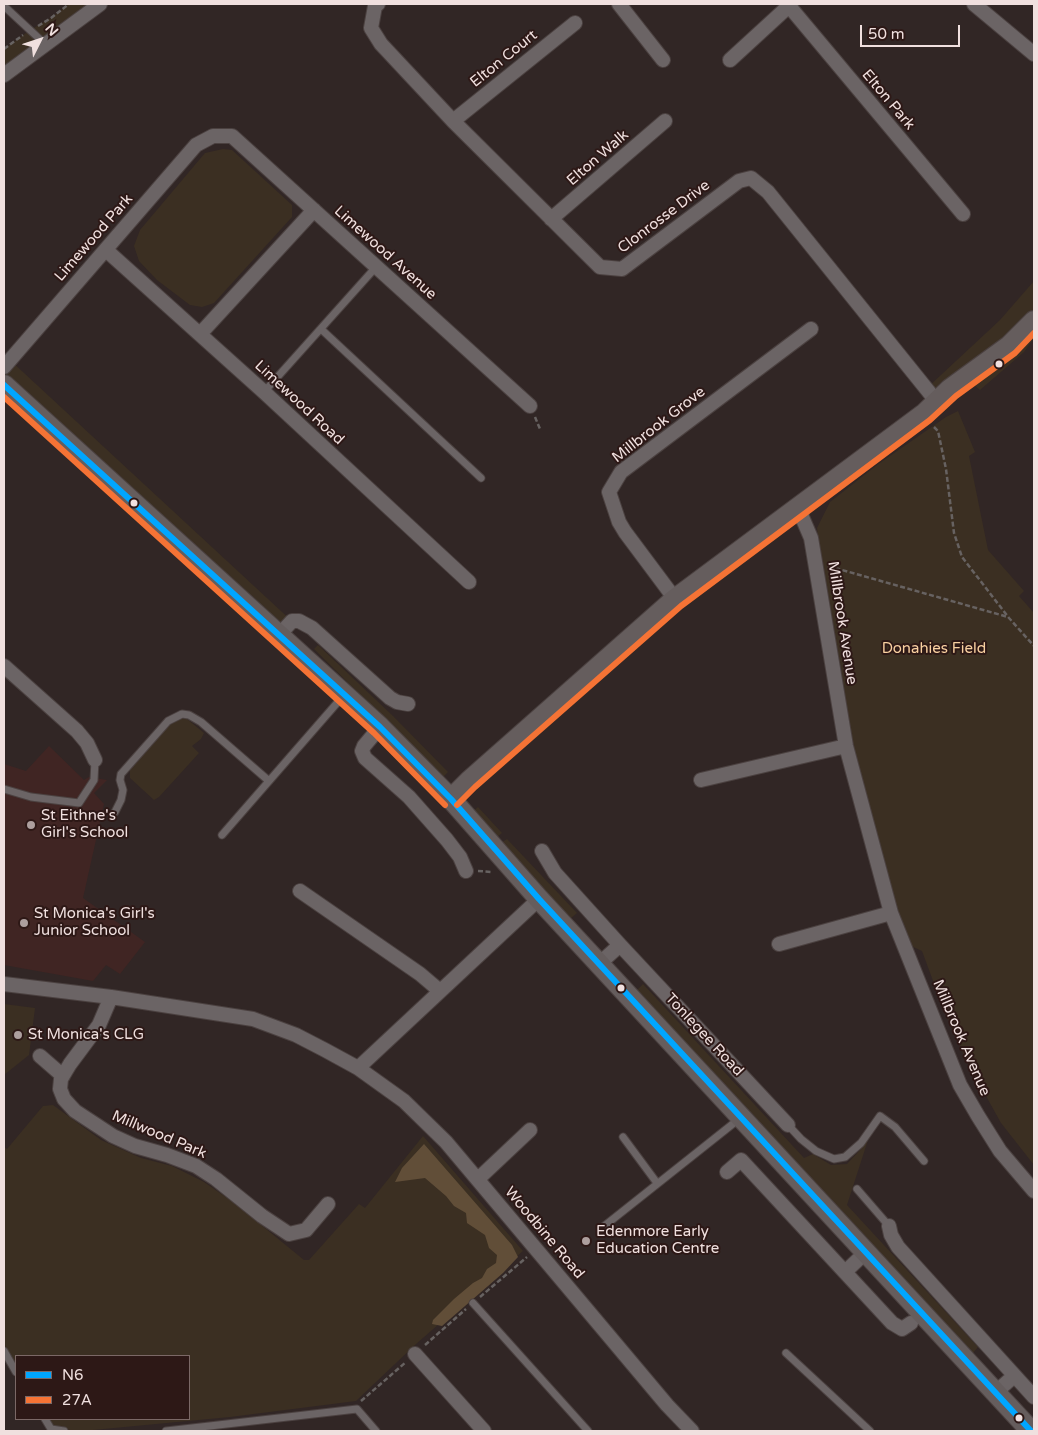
<!DOCTYPE html>
<html>
<head>
<meta charset="utf-8">
<style>
	body { margin:0 }
	#map { position:relative; width:1038px; height:1435px; overflow:hidden; background:#312625; font-family:"Varela Round",sans-serif }
	canvas { display:block }
	.frame { position:absolute; inset:0; border:5px solid #f0e0df; pointer-events:none }
	.legend { position:absolute; left:15px; top:1355px; width:175px; height:65px; box-sizing:border-box; background:#2d1816; border:1px solid #7b6866; margin:0; padding:6px 9px; list-style:none; font-size:15px; color:#f0e0df }
	.legend li { display:flex; align-items:center; gap:10px; height:25px }
	.legend b { width:25px; border:1px solid #7b6866 }
	.north { position:absolute; left:15px; top:15px; width:50px; height:50px; -webkit-text-stroke:4px #2d1816; paint-order:stroke; rotate:49deg; font-size:14px; font-weight:700; line-height:20px; text-align:center; color:#f0e0df }
	.north::after { content:''; display:block; margin:auto; width:18px; height:22px; background:#f0e0df; clip-path:polygon(50% 0,100% 100%,50% 72%,0 100%) }
	.scale { position:absolute; left:860px; top:25px; width:100px; height:22px; box-sizing:border-box; border:2px solid #f0e0df; border-top:0; padding-left:6px; font-size:15px; line-height:18px; white-space:nowrap; color:#f0e0df; -webkit-text-stroke:4px #2d1816; paint-order:stroke }
</style>
</head>
<body>
<div id="map">
<canvas width="1038" height="1435"></canvas>
<div class="frame"></div>
<ul class="legend">
<li><b style="height:6px;background:#00a6ff"></b>N6</li>
<li><b style="height:6px;background:#f57335"></b>27A</li>
</ul>
<div class="north">N</div>
<div class="scale">50 m</div>
</div>
<script>
const ctx = document.querySelector('canvas').getContext('2d');
ctx.lineJoin = 'round';
function fillPath(path, color) { ctx.fillStyle = color; ctx.fill(path, 'evenodd'); }
const shape = rows => new Path2D(rows.map(r => 'M' + r).join(''));
function strokePath(path, color, width, dash) { ctx.strokeStyle = color; ctx.lineWidth = width; ctx.lineCap = dash ? 'butt' : 'round'; ctx.setLineDash(dash || []); ctx.stroke(path); }
function label(font, color, halo, rows, align = 'center') {
  ctx.font = font + ' "Varela Round",sans-serif'; ctx.lineWidth = 4; ctx.setLineDash([]); ctx.textBaseline = 'middle'; ctx.strokeStyle = halo; ctx.fillStyle = color; for (const [text, x, y, turn = 0] of rows) {
    ctx.save(); ctx.translate(x, y); ctx.rotate((+turn || 0) * Math.PI / 180); ctx.textAlign = isNaN(turn) ? turn : align; if (halo) ctx.strokeText(text, 0, 0); ctx.fillText(text, 0, 0); ctx.restore();
  }
}
const built = shape([
	[49,746,84,780,89,777,107,780,94,793,104,804,83,898,145,942,120,974,106,965,93,981,4,965,4,764,26,771]
]);
const green = shape([
	[69,4,88,4,92,9,4,75,4,49,30,30,51,18],
	[223,149,232,150,292,205,292,217,214,303,202,307,190,305,157,280,139,261,134,246,140,230,205,153],
	[1034,281,1034,338,1024,352,980,390,974,385,976,376,937,401,927,388,1000,320],
	[10,360,295,624,277,633,4,384,4,367],
	[958,411,975,452,969,456,988,550,1024,591,1019,596,1034,613,1034,1165,1001,1123,966,1060,942,1005,922,951,903,942,846,746,817,528,830,502,877,465,946,417],
	[318,645,393,716,448,772,443,777,314,649],
	[180,718,187,719,204,733,201,739,192,746,199,753,159,797,154,800,130,778,130,770,169,724],
	[478,807,502,833,490,843,467,817],
	[507,839,577,913,570,919,501,843],
	[643,984,804,1158,813,1154,831,1165,847,1164,862,1148,864,1142,868,1140,847,1205,978,1347,973,1353,637,990],
	[4,1004,35,1008,29,1055,4,1075],
	[53,1105,101,1140,141,1158,172,1166,204,1182,233,1202,304,1260,309,1260,359,1204,365,1208,423,1136,523,1251,416,1344,356,1401,230,1417,93,1430,70,1430,54,1427,49,1419,189,1419,189,1356,16,1356,16,1365,4,1345,4,1147,7,1149,43,1106]
]);
const forest = shape([
	[424,1144,512,1245,518,1257,503,1273,442,1326,432,1324,433,1320,454,1299,473,1283,482,1278,487,1269,496,1263,497,1255,489,1248,485,1235,467,1223,466,1213,454,1206,446,1196,425,1178,395,1182,402,1168]
]);
const path = shape([
	[38,26,51,18,69,4],
	[4,49,23,35],
	[535,417,540,429],
	[934,427,938,431,946,469,954,533,962,557,1009,618,1034,646],
	[828,566,1008,617],
	[478,871,492,872],
	[480,1297,527,1257],
	[425,1345,466,1309],
	[361,1401,406,1362]
]);
const lane = shape([
	[4,6,45,44],
	[321,329,481,478],
	[264,392,376,267],
	[4,789,31,797,79,803,94,780,95,760],
	[115,812,121,800,123,790,120,780,121,774,168,721,182,714,189,715,201,722,269,781],
	[222,835,344,695],
	[788,1125,801,1139,816,1151,834,1159,845,1157,861,1143,880,1116,895,1127,924,1161],
	[623,1137,657,1183],
	[857,1189,889,1226],
	[603,1227,739,1119],
	[473,1303,588,1431],
	[4,1351,16,1372],
	[786,1353,870,1431],
	[45,1419,51,1429,64,1431],
	[166,1431,357,1409,376,1431]
]);
const street = shape([
	[378,4,375,6,371,28,381,44,453,121,600,267,622,269,739,181,751,178,768,192,937,402],
	[619,4,663,60],
	[974,4,1034,54],
	[789,6,963,214],
	[730,60,791,4],
	[4,75,100,4],
	[453,121,575,23],
	[551,219,665,121],
	[106,250,264,392,469,582],
	[200,334,314,210],
	[4,367,196,145,213,136,232,136,530,406],
	[795,508,802,517,811,538,846,746,891,913,960,1085,978,1116,1000,1151,1034,1191],
	[675,599,625,532,619,522,609,492,621,472,811,329],
	[279,635,292,621,299,621,312,628,390,698,397,702,408,704],
	[4,666,77,731,87,743,95,760],
	[380,727,364,746,362,751,365,758,409,797,447,840,460,857,466,871],
	[701,780,846,746],
	[542,851,555,873,620,945,788,1125],
	[300,891,420,974,440,991],
	[779,944,891,913],
	[599,964,620,945],
	[4,984,111,997],
	[40,1056,63,1076],
	[358,1068,539,899],
	[727,1172,741,1160,892,1323,902,1329,911,1323],
	[478,1179,530,1130],
	[328,1204,306,1230,289,1234,262,1216,216,1179,196,1166,167,1155,135,1146,113,1136,75,1111,64,1099,60,1089,61,1079,70,1064,99,1025,111,997,253,1019,296,1035,325,1050,358,1068,404,1101,446,1142,667,1405,692,1431],
	[889,1226,891,1235,898,1247,1034,1397],
	[845,1272,865,1253],
	[415,1354,484,1431],
	[995,1393,1014,1376]
]);
const secondary = shape([
	[4,385,380,727,451,799,539,899,1031,1431],
	[451,799,469,781,675,599,925,413,950,389,1009,346,1034,321]
]);
const bus1 = shape([
	[4,385,380,727,451,799,539,899,1031,1431]
]);
const bus2 = shape([
	[4,397,374,733,445,805],
	[457,805,475,787,681,606,930,420,956,396,1015,353,1034,333]
]);
const markers = [
	[999,364,4.5,"#f0e0df"],
	[134,503,4.5,"#f0e0df"],
	[31,825,5,"#ad9f9e"],
	[24,923,5,"#ad9f9e"],
	[621,988,4.5,"#f0e0df"],
	[18,1035,5,"#ad9f9e"],
	[586,1241,5,"#ad9f9e"],
	[1019,1418,4.5,"#f0e0df"]
];
const streetNames = [
	["Elton Court",504,59,-39],
	["Elton Park",888,100,50],
	["Elton Walk",598,158,-41],
	["Clonrosse Drive",664,217,-37],
	["Limewood Park",94,238,-49],
	["Limewood Avenue",385,253,42],
	["Limewood Road",299,403,43],
	["Millbrook Grove",659,425,-38],
	["Millbrook Avenue",842,623,81],
	["Tonlegee Road",704,1035,47],
	["Millbrook Avenue",961,1038,67],
	["Millwood Park",159,1135,23],
	["Woodbine Road",544,1233,50]
];
const parkNames = [
	["Donahies Field",934,649]
];
const poiNames = [
	["St Eithne's",41,816],
	["Girl's School",41,833],
	["St Monica's Girl's",34,914],
	["Junior School",34,931],
	["St Monica's CLG",28,1035],
	["Edenmore Early",596,1232],
	["Education Centre",596,1249]
];
fillPath(built, '#402523');
fillPath(green, '#3b2f22');
fillPath(forest, '#614e38');
strokePath(lane, '#4b4140', 9);
strokePath(street, '#4b4140', 16);
strokePath(secondary, '#4b4140', 22);
strokePath(path, '#676261', 2.5, [5, 2.5]);
strokePath(lane, '#6b6465', 7);
strokePath(street, '#6b6465', 14);
strokePath(secondary, '#655d5d', 20);
strokePath(bus1, '#00a6ff', 6);
strokePath(bus2, '#f57335', 6);
for (const [x, y, r, color] of markers) { const dot = new Path2D(); dot.arc(x, y, r, 0, 2 * Math.PI); ctx.fillStyle = color; ctx.fill(dot); strokePath(dot, '#2d1816', 2); }
label('15px', '#f0e0df', '#2d1816', streetNames);
label('15px', '#f9d0a1', '#2d1816', parkNames);
label('15px', '#f0e0df', '#2d1816', poiNames, 'left');
</script>
</body>
</html>
